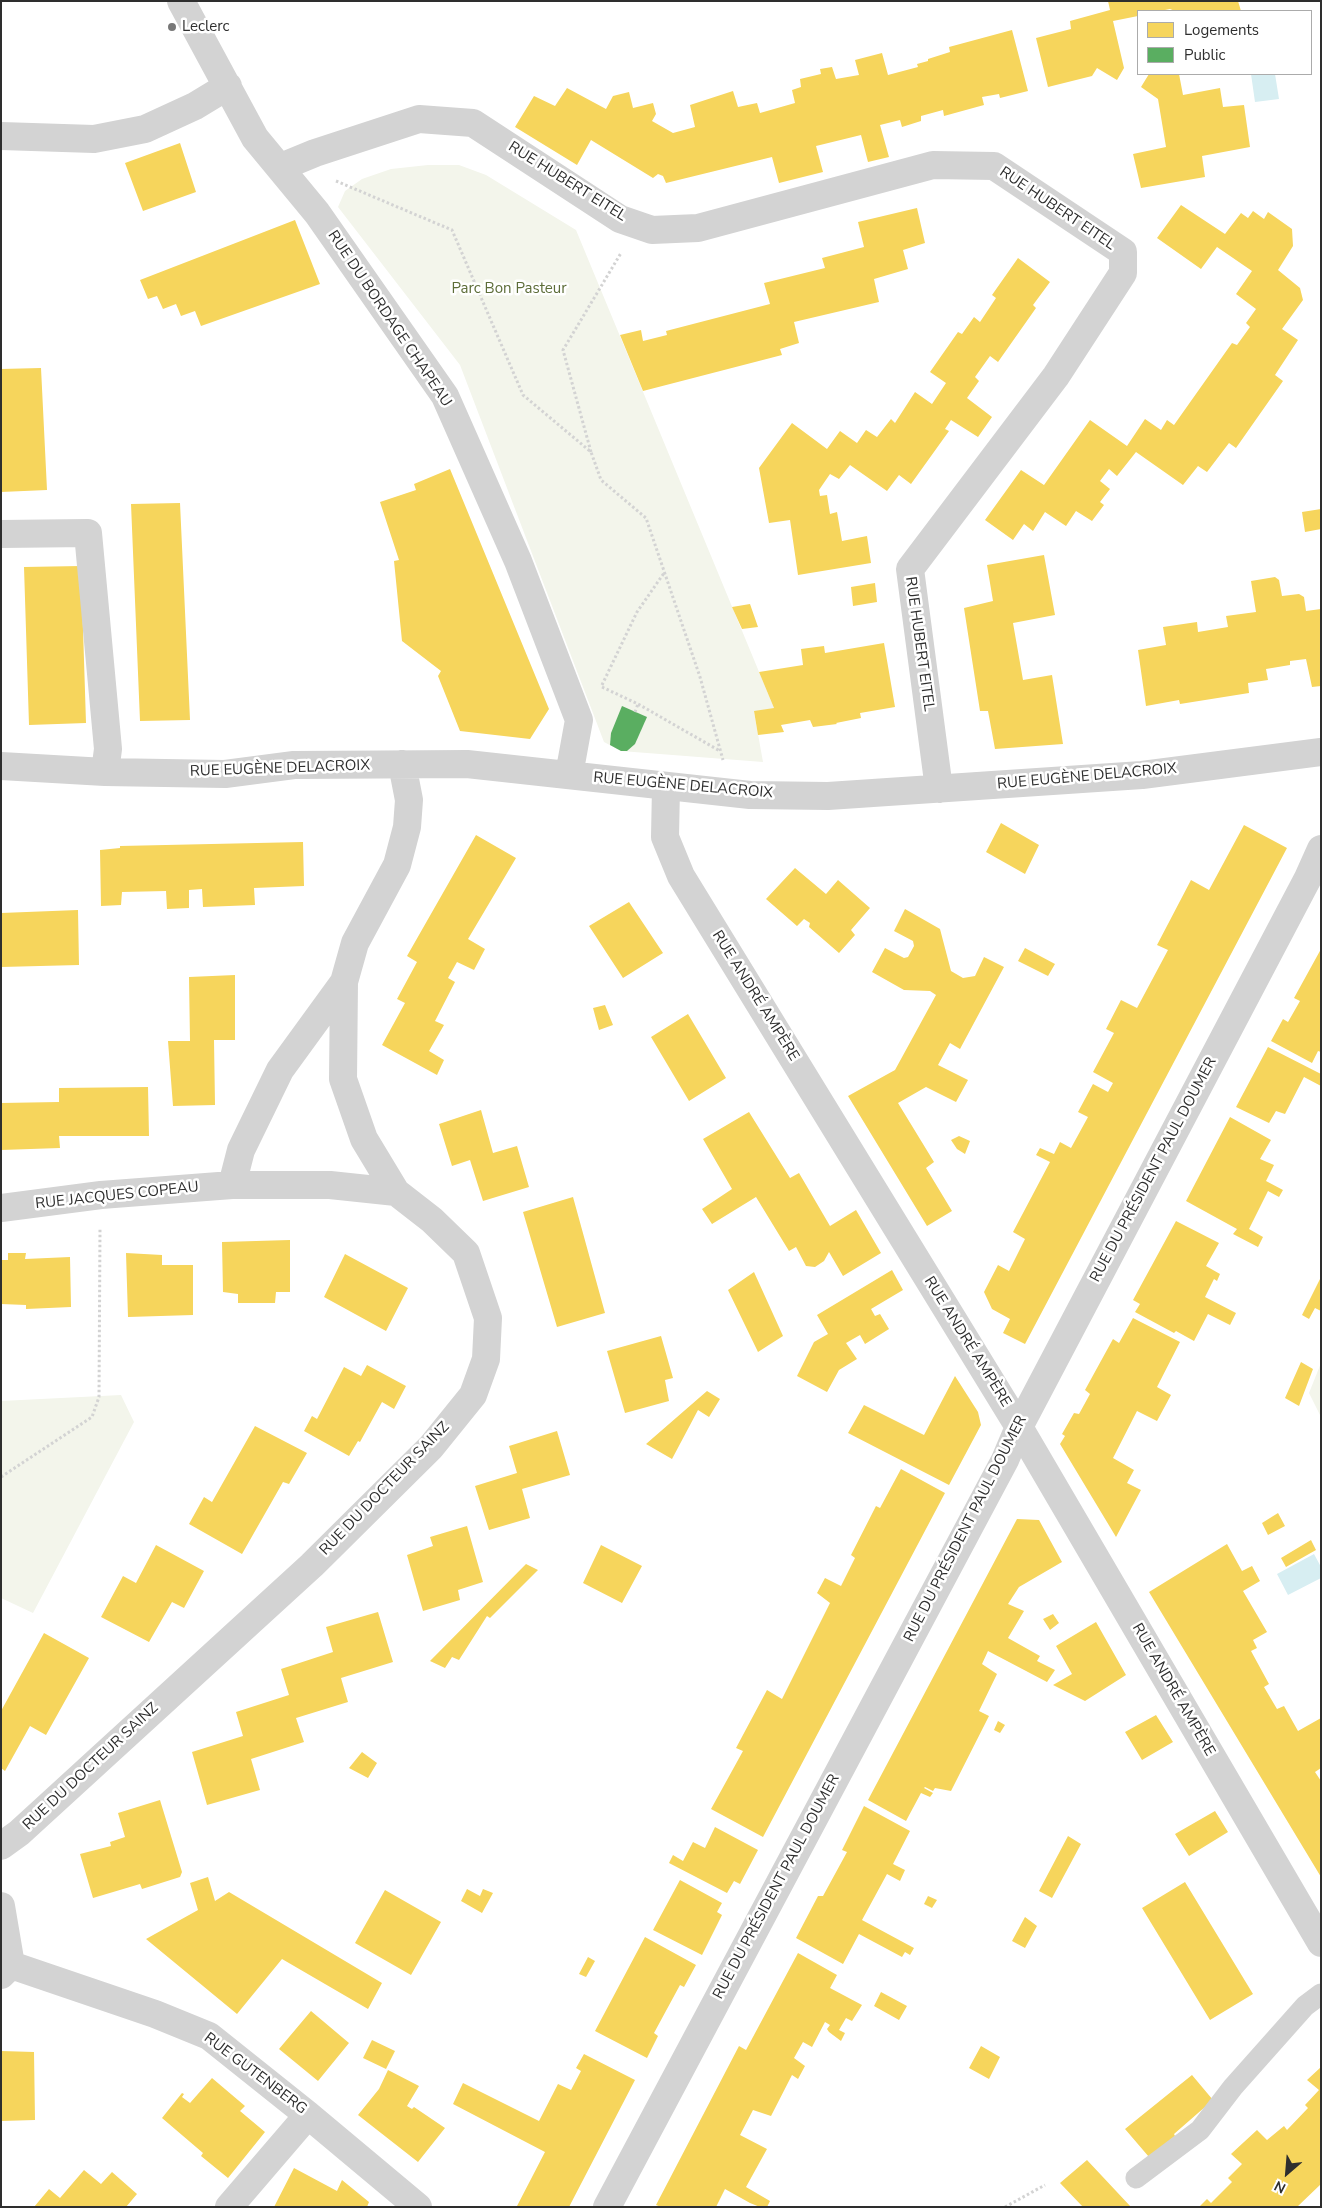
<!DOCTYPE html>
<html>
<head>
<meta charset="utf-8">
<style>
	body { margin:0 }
	#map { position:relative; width:1322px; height:2208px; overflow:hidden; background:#fff; font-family:"Nunito Sans",sans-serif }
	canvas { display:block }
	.frame { position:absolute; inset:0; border:2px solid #2e2e2e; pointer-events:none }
	.legend { position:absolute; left:1137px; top:10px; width:175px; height:65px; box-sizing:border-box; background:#fff; border:1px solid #ababab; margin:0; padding:6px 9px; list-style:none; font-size:15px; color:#2e2e2e }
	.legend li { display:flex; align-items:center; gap:10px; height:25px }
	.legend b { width:25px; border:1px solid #ababab }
	.north { position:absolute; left:1262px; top:2148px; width:50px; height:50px; -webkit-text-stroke:4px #fff; paint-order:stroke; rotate:207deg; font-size:14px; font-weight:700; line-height:20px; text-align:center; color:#2e2e2e }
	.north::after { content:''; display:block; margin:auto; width:18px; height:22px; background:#2e2e2e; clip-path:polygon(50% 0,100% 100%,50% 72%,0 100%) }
</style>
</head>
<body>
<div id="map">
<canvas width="1322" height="2208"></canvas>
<div class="frame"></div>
<ul class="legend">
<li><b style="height:14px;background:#f6d55c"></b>Logements</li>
<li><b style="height:14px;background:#5aae61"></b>Public</li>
</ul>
<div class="north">N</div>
</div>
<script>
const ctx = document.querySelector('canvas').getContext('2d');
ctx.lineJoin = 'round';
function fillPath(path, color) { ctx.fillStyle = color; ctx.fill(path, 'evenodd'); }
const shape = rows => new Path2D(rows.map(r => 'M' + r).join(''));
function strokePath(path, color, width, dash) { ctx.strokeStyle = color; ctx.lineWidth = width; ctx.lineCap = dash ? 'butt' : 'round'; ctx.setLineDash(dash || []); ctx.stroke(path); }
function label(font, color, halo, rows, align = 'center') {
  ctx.font = font + ' "Nunito Sans",sans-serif'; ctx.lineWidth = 5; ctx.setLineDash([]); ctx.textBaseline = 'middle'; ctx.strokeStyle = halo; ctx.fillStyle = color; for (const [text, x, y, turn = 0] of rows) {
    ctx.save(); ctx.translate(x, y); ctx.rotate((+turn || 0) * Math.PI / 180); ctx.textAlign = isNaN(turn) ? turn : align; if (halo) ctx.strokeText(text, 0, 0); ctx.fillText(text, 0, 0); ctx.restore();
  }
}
const green = shape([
	[428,165,459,165,486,175,576,230,774,708,754,712,763,762,621,751,604,742,460,365,338,207,345,191,362,179,391,169],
	[1321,1363,1321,1417,1309,1393],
	[121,1395,134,1422,33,1613,1,1598,1,1401]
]);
const water = shape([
	[1251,74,1275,74,1279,99,1255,102],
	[1314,1554,1321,1567,1321,1578,1288,1595,1277,1574]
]);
const homes = shape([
	[1108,1,1238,1,1241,11,1175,11,1170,9,1160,11,1138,11,1138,16,1113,21,1124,68,1117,80,1097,68,1092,76,1048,87,1036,38,1071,29,1070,21,1110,10],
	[1012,30,1028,91,1000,98,999,94,982,97,984,105,944,116,943,110,921,116,921,121,902,127,900,120,880,125,889,157,868,162,861,135,816,146,823,172,779,183,772,157,666,183,663,176,658,174,653,178,591,140,577,165,515,127,534,96,555,106,567,88,606,109,613,96,629,92,633,108,653,103,656,114,652,121,673,133,695,127,690,105,733,91,738,107,757,103,760,113,795,103,792,90,801,87,800,79,821,74,820,69,832,67,836,79,859,75,855,60,882,53,888,75,918,67,917,64,928,61,928,59,950,52,949,47],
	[1149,74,1179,74,1183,95,1220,88,1223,107,1244,105,1250,147,1202,156,1205,177,1141,188,1133,154,1166,147,1158,99,1141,87],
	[180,143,196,192,143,211,125,163],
	[1181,205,1225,234,1241,213,1248,218,1253,211,1264,219,1268,212,1292,229,1293,246,1278,270,1300,288,1303,300,1282,329,1298,340,1275,375,1283,381,1236,448,1229,443,1207,472,1198,466,1183,485,1136,452,1117,476,1109,469,1100,481,1110,489,1100,502,1104,505,1092,521,1076,511,1066,526,1045,512,1033,531,1024,524,1013,540,985,520,1021,470,1044,485,1090,420,1127,446,1145,419,1161,430,1167,420,1174,425,1232,343,1237,345,1250,327,1246,323,1256,309,1236,294,1252,271,1217,247,1201,269,1157,238],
	[917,208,925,243,903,250,908,269,874,279,879,302,794,322,799,343,780,349,782,355,643,391,620,335,641,330,643,341,667,335,666,331,770,304,764,283,825,268,822,258,864,247,858,222],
	[295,220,320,284,201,326,195,311,181,316,176,304,163,309,157,296,148,299,140,280],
	[1018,258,1050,282,1033,305,1036,308,998,362,990,356,975,377,979,381,967,398,992,417,978,437,951,420,945,429,949,431,911,484,899,475,887,491,850,465,839,479,830,474,819,490,820,496,827,495,830,514,837,512,842,541,867,536,871,563,798,575,790,520,769,523,759,468,792,423,827,449,840,431,857,443,866,430,877,437,891,419,895,423,915,392,932,404,946,383,930,372,958,332,962,334,974,317,980,322,996,298,992,295],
	[41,368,47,490,1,492,1,369],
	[450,469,549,709,530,739,460,731,438,676,441,671,402,641,394,561,399,560,380,502,416,490,414,484],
	[180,503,190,720,140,721,131,504],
	[1321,509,1321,529,1305,532,1302,512],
	[1044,555,1055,615,1013,623,1023,680,1052,675,1063,744,995,749,988,711,980,711,964,608,993,601,987,565],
	[81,566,86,723,29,725,24,567],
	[1275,577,1279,580,1282,596,1299,594,1304,597,1306,611,1321,609,1321,686,1312,687,1306,659,1290,661,1290,665,1266,669,1268,680,1248,683,1249,693,1180,704,1179,700,1146,706,1138,650,1166,645,1163,627,1197,622,1198,632,1228,627,1226,616,1256,612,1251,581],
	[875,583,877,602,853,606,851,587],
	[750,604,758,627,742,629,732,607],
	[884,643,895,707,860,713,861,718,836,723,837,724,813,727,810,720,781,725,784,732,758,735,754,711,774,708,759,672,803,665,801,649,824,646,825,653],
	[1001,823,1039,845,1025,874,986,852],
	[1244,825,1287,848,1025,1344,1003,1333,1010,1319,992,1309,984,1292,998,1265,1009,1271,1025,1239,1013,1232,1050,1162,1036,1155,1040,1148,1054,1154,1060,1142,1071,1148,1088,1117,1078,1112,1093,1084,1108,1092,1113,1083,1093,1072,1114,1033,1106,1029,1121,1000,1137,1008,1168,950,1157,945,1191,880,1209,890],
	[476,835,516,858,468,939,485,949,474,970,457,962,448,978,455,982,435,1021,444,1025,429,1051,444,1060,437,1075,382,1045,405,1003,397,999,417,962,407,956],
	[303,842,304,886,254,888,255,905,203,907,202,889,189,890,189,908,167,909,166,891,122,892,121,905,101,906,100,850,120,848,120,846],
	[795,868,826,894,838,880,870,908,851,930,855,935,839,953,809,927,810,923,804,919,797,926,766,899],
	[629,902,663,953,623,978,589,926],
	[905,909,940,929,951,971,963,978,975,976,984,957,1004,967,960,1049,950,1043,938,1065,968,1080,956,1102,926,1087,898,1103,934,1162,926,1168,952,1211,927,1226,848,1096,895,1070,936,995,930,991,904,990,872,972,885,948,904,958,908,957,914,946,913,941,894,931],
	[78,910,79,965,1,967,1,913],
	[1025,948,1055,964,1048,976,1018,961],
	[1321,949,1321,1052,1318,1051,1312,1063,1271,1041,1283,1019,1288,1022,1300,1001,1294,998],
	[235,975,235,1040,214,1040,215,1105,173,1106,168,1041,190,1041,189,977],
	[605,1005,613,1025,599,1030,593,1008],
	[688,1014,726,1078,689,1101,651,1037],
	[1268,1047,1321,1074,1321,1086,1304,1077,1285,1114,1276,1111,1269,1123,1236,1107],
	[148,1087,149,1136,59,1136,60,1148,1,1150,1,1103,59,1102,59,1088],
	[481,1110,493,1153,517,1146,529,1187,483,1201,470,1160,452,1166,439,1124],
	[749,1112,790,1178,799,1173,830,1226,856,1210,881,1253,843,1276,829,1252,824,1261,815,1267,806,1266,796,1247,789,1251,756,1197,712,1224,702,1209,732,1189,703,1139],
	[1230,1117,1271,1140,1260,1159,1274,1165,1266,1181,1283,1190,1279,1197,1268,1191,1249,1229,1263,1237,1258,1247,1233,1234,1237,1229,1186,1201],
	[959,1136,970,1141,965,1154,957,1149,951,1140],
	[573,1197,605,1313,557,1327,523,1212],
	[1176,1221,1219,1243,1206,1266,1220,1274,1217,1281,1214,1279,1205,1297,1236,1313,1230,1325,1208,1314,1194,1341,1176,1331,1174,1333,1135,1312,1140,1304,1133,1300],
	[290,1240,290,1292,276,1292,275,1303,238,1303,238,1294,223,1292,222,1242],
	[8,1253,26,1253,25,1259,70,1257,71,1307,26,1309,26,1305,1,1304,1,1260,8,1260],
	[126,1253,162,1255,162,1265,193,1265,193,1315,128,1317],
	[345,1254,408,1288,386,1331,324,1297],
	[892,1270,903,1290,871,1309,875,1316,880,1314,889,1329,865,1344,860,1335,846,1343,857,1359,839,1370,827,1392,797,1376,814,1342,828,1334,817,1315],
	[754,1272,783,1336,758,1352,728,1290],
	[1321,1277,1321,1311,1315,1308,1309,1319,1302,1315],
	[1133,1318,1180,1342,1157,1387,1171,1395,1157,1421,1137,1411,1113,1458,1134,1470,1127,1483,1141,1490,1116,1537,1060,1444,1065,1436,1062,1434,1074,1413,1079,1414,1090,1394,1085,1390,1113,1339,1119,1343],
	[661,1336,673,1378,665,1380,669,1401,625,1413,607,1351],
	[1301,1362,1313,1369,1299,1406,1285,1398],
	[367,1365,406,1386,394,1409,382,1402,360,1442,358,1441,349,1456,304,1431,312,1416,317,1419,344,1367,361,1376],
	[955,1376,978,1412,981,1425,949,1485,848,1433,864,1405,924,1435],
	[707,1391,720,1399,709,1417,698,1410,672,1459,646,1444],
	[255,1426,307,1453,289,1484,283,1482,242,1554,189,1524,204,1497,212,1502],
	[557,1431,570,1475,522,1489,530,1518,489,1530,475,1486,517,1473,509,1446],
	[901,1469,945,1493,763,1837,711,1809,743,1751,736,1748,767,1690,782,1699,830,1603,817,1593,825,1578,841,1586,855,1558,851,1555,876,1506,880,1508],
	[1278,1513,1285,1526,1268,1535,1262,1523],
	[1017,1519,1039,1520,1062,1562,1019,1587,1008,1604,1024,1611,1008,1638,1040,1656,1037,1661,1055,1670,1047,1682,988,1651,982,1664,997,1674,979,1711,989,1716,951,1791,935,1788,933,1791,925,1787,924,1788,933,1793,930,1797,921,1793,906,1821,868,1800],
	[467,1526,483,1582,458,1590,460,1600,423,1611,407,1555,433,1546,430,1537],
	[1311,1540,1316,1550,1286,1567,1281,1558],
	[1227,1544,1242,1571,1252,1566,1260,1581,1243,1591,1267,1632,1253,1640,1257,1648,1251,1651,1269,1684,1264,1687,1277,1709,1284,1706,1298,1731,1321,1718,1321,1768,1315,1772,1321,1781,1321,1877,1149,1592],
	[156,1545,204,1571,184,1608,172,1602,149,1642,101,1617,123,1576,136,1583],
	[601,1545,642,1566,622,1603,583,1583],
	[526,1564,538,1570,490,1618,487,1616,459,1660,452,1657,445,1668,430,1661],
	[378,1612,393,1662,341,1678,348,1702,296,1718,304,1742,251,1759,260,1790,207,1805,192,1752,243,1736,236,1712,289,1695,281,1669,333,1652,326,1627],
	[1053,1614,1059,1623,1050,1630,1043,1619],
	[1096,1622,1126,1675,1085,1701,1053,1685,1072,1674,1056,1646],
	[44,1633,89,1658,46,1735,30,1726,5,1771,1,1768,1,1711],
	[1156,1715,1173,1742,1142,1760,1125,1732],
	[998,1721,1005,1725,1000,1733,994,1730],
	[362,1752,377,1763,368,1778,349,1768],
	[160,1800,182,1872,180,1877,142,1889,140,1884,93,1898,80,1854,111,1846,110,1842,125,1837,118,1813],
	[864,1806,910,1831,893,1864,905,1870,900,1881,887,1874,862,1920,914,1948,910,1955,905,1952,902,1957,859,1934,843,1964,796,1938,818,1896,823,1896,847,1852,842,1850],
	[1215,1811,1228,1832,1189,1856,1175,1834],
	[715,1827,758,1850,740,1884,734,1881,727,1893,669,1863,673,1855,683,1861,693,1842,705,1848],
	[1068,1836,1081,1844,1052,1898,1039,1891],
	[208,1877,215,1901,229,1892,382,1983,368,2009,282,1959,237,2014,146,1939,198,1910,190,1883],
	[680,1880,722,1903,717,1912,722,1915,702,1955,653,1930],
	[1185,1882,1253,1994,1210,2020,1142,1908],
	[467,1889,480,1896,483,1889,493,1893,482,1913,461,1901],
	[385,1890,441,1922,411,1975,355,1943],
	[928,1896,937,1900,932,1908,924,1904],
	[1025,1917,1037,1926,1025,1948,1012,1941],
	[645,1937,696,1965,684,1987,680,1985,654,2033,658,2036,647,2058,595,2031],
	[798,1953,837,1975,830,1988,862,2005,852,2021,846,2018,839,2030,845,2033,841,2041,829,2032,827,2029,830,2025,825,2022,812,2047,803,2042,794,2058,805,2066,798,2079,792,2075,771,2116,753,2110,740,2135,767,2149,746,2187,770,2201,767,2207,760,2207,750,2203,725,2189,716,2207,661,2207,656,2205,739,2046,746,2050],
	[588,1957,595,1961,586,1977,579,1974],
	[881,1992,907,2006,899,2020,874,2006],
	[311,2011,349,2043,318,2081,279,2049],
	[372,2040,395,2051,386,2069,363,2058],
	[981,2046,1000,2057,989,2079,969,2068],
	[1,2051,34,2052,35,2120,1,2121],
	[584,2054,635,2080,569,2207,520,2207,517,2206,545,2152,453,2104,463,2083,539,2121,558,2084,571,2090,581,2071,576,2068],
	[1321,2067,1321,2184,1297,2207,1199,2207,1207,2199,1211,2203,1232,2182,1228,2178,1242,2164,1231,2154,1257,2130,1267,2140,1284,2126,1287,2130,1308,2108,1305,2105,1319,2090,1307,2080],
	[388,2070,419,2086,407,2106,412,2109,414,2107,445,2128,418,2162,358,2115,379,2089],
	[1192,2075,1213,2100,1174,2134,1175,2136,1149,2157,1125,2129],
	[212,2078,245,2106,240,2111,265,2132,228,2178,201,2156,203,2153,162,2118,182,2093,184,2094,182,2097,190,2103],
	[1087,2160,1131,2207,1083,2207,1060,2183],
	[294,2168,337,2191,342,2180,369,2202,367,2207,274,2207],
	[84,2170,101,2184,112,2172,137,2194,126,2207,34,2207,49,2189,60,2198]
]);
const public = shape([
	[622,706,647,717,635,744,627,751,621,751,610,745,611,733]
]);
const path = shape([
	[336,181,452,230,523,395,591,452,601,480,646,518,700,677,723,760],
	[591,452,563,350,621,253],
	[602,685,637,612,664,573],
	[602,687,638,704,720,751],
	[635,712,638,704],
	[1,1477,92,1417,99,1397,100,1228],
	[1005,2207,1045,2185]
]);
const service = shape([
	[1136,2178,1200,2130,1233,2087,1305,2006,1321,1994]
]);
const minor = shape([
	[181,1,255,138,317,213,445,396,518,561,579,720,569,775],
	[1,136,94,139,145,129,195,106,228,86],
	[281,167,315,153,419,119,473,123,620,219,652,230,698,228,933,165,994,166,1123,252,1123,273,1056,376,910,569,939,789],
	[1,534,88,533,108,749,105,772],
	[1,766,105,772,225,774,294,765,467,764,750,795,828,796,1142,775,1321,752],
	[666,787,665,837,681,876,1019,1427,1321,1943],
	[232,1185,241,1150,280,1070,344,982],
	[1,1208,101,1195,232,1185,330,1185,396,1192],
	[1,1846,19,1833,312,1565,431,1447,473,1395,486,1359,488,1318,466,1253,432,1220,396,1192,364,1139,343,1079,344,982,355,943,397,865,407,827,409,800,402,764],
	[1,1906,11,1965,1,1975],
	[11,1965,155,2014,209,2036,308,2115,418,2207],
	[229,2207,308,2115],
	[607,2207,1005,1460,1019,1427,1308,878,1321,849]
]);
const markers = [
	[172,27,5,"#777"]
];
const poiNames = [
	["Leclerc",182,27]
];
const streetNames = [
	["RUE HUBERT EITEL",567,182,32],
	["RUE HUBERT EITEL",1057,209,34],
	["RUE DU BORDAGE CHAPEAU",389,319,56],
	["RUE HUBERT EITEL",919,644,82],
	["RUE EUGÈNE DELACROIX",280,769,-2],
	["RUE EUGÈNE DELACROIX",1087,777,-5],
	["RUE EUGÈNE DELACROIX",683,786,5],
	["RUE ANDRÉ AMPÈRE",755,996,58],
	["RUE DU PRÉSIDENT PAUL DOUMER",1154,1170,-62],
	["RUE JACQUES COPEAU",117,1196,-6],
	["RUE ANDRÉ AMPÈRE",967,1342,58],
	["RUE DU DOCTEUR SAINZ",385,1489,-46],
	["RUE DU PRÉSIDENT PAUL DOUMER",966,1529,-63],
	["RUE ANDRÉ AMPÈRE",1173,1690,60],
	["RUE DU DOCTEUR SAINZ",91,1767,-43],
	["RUE DU PRÉSIDENT PAUL DOUMER",777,1887,-62],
	["RUE GUTENBERG",255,2074,37]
];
const parkNames = [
	["Parc Bon Pasteur",509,289]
];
fillPath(green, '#f3f5eb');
fillPath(water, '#d7eef2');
fillPath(homes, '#f6d55c');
fillPath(public, '#5aae61');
strokePath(path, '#d3d3d3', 3, [2.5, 2.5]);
strokePath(service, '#d3d3d3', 21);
strokePath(minor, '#d3d3d3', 28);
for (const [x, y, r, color] of markers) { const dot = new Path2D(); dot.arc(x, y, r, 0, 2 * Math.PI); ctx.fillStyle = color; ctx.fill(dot); strokePath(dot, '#fff', 2); }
label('15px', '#2e2e2e', '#fff', poiNames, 'left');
label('15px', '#2e2e2e', '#fff', streetNames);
label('15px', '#5d6d39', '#fff', parkNames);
</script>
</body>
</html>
